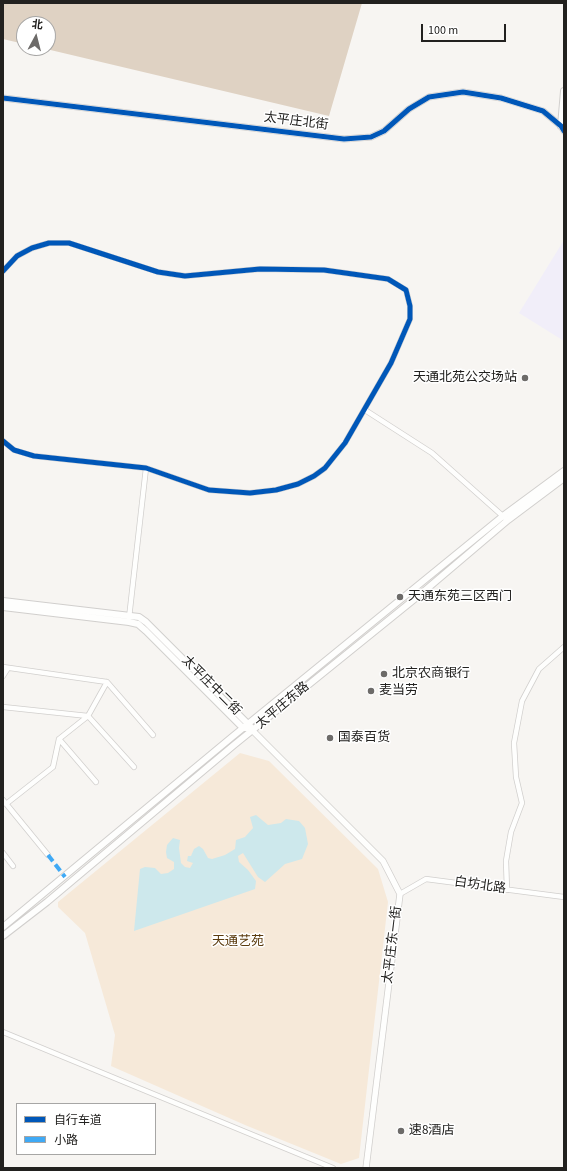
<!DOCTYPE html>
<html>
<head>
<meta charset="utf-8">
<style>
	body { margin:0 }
	#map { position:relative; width:567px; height:1171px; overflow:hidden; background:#f7f5f2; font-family:"Source Sans 3","Noto Sans SC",sans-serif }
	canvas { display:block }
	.frame { position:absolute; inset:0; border:4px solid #22211f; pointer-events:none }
	.legend { position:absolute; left:16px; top:1103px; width:140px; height:52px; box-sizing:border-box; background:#fff; border:1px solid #a7a6a5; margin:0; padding:5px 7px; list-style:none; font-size:12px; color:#22211f }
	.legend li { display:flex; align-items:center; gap:8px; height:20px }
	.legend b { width:20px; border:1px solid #a7a6a5 }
	.north { position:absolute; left:16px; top:16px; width:40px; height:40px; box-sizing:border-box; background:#fff; border:1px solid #a7a6a5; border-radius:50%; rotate:7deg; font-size:11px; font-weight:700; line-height:16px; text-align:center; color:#22211f }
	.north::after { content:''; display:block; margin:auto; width:14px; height:18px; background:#6d6b69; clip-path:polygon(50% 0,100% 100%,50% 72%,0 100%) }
	.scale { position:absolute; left:421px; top:24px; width:85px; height:18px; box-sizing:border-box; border:2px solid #22211f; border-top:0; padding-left:5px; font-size:12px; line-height:14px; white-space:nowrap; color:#22211f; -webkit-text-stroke:3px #fff; paint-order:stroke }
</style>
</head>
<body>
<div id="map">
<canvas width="567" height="1171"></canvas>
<div class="frame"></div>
<ul class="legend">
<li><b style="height:5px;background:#0057b8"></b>自行车道</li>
<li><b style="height:5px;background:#3fa9f5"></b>小路</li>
</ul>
<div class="north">北</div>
<div class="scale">100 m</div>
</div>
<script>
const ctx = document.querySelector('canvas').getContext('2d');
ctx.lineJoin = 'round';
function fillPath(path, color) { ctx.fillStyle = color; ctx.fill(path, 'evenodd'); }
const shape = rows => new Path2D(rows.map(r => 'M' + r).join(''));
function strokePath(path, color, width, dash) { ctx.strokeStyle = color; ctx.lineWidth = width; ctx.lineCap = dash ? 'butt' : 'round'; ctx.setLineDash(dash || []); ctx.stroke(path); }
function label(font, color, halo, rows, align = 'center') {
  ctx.font = font + ' "Source Sans 3","Noto Sans SC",sans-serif'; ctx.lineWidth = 3; ctx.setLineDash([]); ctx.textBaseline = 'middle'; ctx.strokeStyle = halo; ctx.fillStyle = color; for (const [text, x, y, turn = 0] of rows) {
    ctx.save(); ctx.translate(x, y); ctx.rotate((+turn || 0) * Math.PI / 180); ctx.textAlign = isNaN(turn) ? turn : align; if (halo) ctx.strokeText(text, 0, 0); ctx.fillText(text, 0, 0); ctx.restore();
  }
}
const industrial = shape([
	[564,240,564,341,519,313]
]);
const green = shape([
	[240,753,269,761,378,869,388,902,359,1158,341,1164,245,1125,111,1066,115,1035,85,933,58,907,58,902]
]);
const forest = shape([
	[3,3,362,3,329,116,42,48,48,48,48,24,24,24,24,44,3,39]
]);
const water = shape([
	[256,815,268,825,281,823,286,819,299,821,305,828,308,844,302,859,285,864,265,882,258,877,243,853,238,856,239,862,248,870,256,881,255,889,134,931,140,869,145,867,155,868,161,874,168,873,174,869,174,862,167,858,166,852,167,845,173,838,180,840,179,848,181,863,185,867,190,868,193,863,187,861,188,856,191,856,194,849,199,846,203,849,208,858,212,859,225,855,235,849,236,840,245,837,253,828,250,817]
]);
const minor = shape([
	[3,271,17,256,32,248,49,243,69,243,158,272,185,276,260,269,324,270,388,279,406,290,410,306,410,319,391,363,345,443,325,468,314,476,298,484,276,490,250,493,209,490,146,468,34,456,14,450,3,441],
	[365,410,432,453,505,518],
	[129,618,146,468],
	[3,667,107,682,153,735],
	[3,676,8,668],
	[3,707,88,716,134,767],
	[96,782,59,739,88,716,107,682],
	[3,800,48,855],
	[6,804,53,767,59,739],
	[3,853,13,866],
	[507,890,506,861,511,832,522,803,516,777,514,743,522,701,539,669,564,647],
	[400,894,426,879,564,897],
	[3,1032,333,1168]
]);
const tertiary = shape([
	[3,98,344,139,371,137,384,131,409,109,429,97,463,92,501,98,543,111,561,126,564,131],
	[253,731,383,861,400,894,366,1168]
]);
const secondary = shape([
	[561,126,564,91],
	[3,601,139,617,146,622,251,727],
	[3,607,129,622,138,624,146,631,243,728,246,728],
	[3,927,232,737,503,516,564,471],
	[3,936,47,902,234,745,422,593,508,520,564,478]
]);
const quiet = shape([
	[48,855,65,877]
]);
const cycleway = shape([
	[3,98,344,139,371,137,384,131,409,109,429,97,463,92,501,98,543,111,561,126,564,131],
	[3,271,17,256,32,248,49,243,69,243,158,272,185,276,260,269,324,270,388,279,406,290,410,306,410,319,391,363,345,443,325,468,314,476,298,484,276,490,250,493,209,490,146,468,34,456,14,450,3,441]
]);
const markers = [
	[525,378,4,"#6d6b69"],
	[400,597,4,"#6d6b69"],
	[384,674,4,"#6d6b69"],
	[371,691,4,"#6d6b69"],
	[330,738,4,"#6d6b69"],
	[401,1131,4,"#6d6b69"]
];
const streetNames = [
	["太平庄北街",296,122,7],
	["太平庄中二街",211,686,45],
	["太平庄东路",283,706,-40],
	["白坊北路",480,886,8],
	["太平庄东一街",393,945,-83]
];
const poiNames = [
	["天通北苑公交场站",517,378,"right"],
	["天通东苑三区西门",408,597],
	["北京农商银行",392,674],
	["麦当劳",379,691],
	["国泰百货",338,738],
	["速8酒店",409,1131]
];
const parkNames = [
	["天通艺苑",238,942]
];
fillPath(industrial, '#f1eef9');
fillPath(green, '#f6e9d9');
fillPath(forest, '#dfd2c3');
fillPath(water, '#cde8ec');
strokePath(minor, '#d1cfcd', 6);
strokePath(tertiary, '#d1cfcd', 7);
strokePath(secondary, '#d1cfcd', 8);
strokePath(minor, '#fefefd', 4.5);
strokePath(tertiary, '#fefefd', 5.5);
strokePath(secondary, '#fefefd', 6);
strokePath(quiet, '#3fa9f5', 4, [8, 4]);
strokePath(cycleway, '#0057b8', 5);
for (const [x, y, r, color] of markers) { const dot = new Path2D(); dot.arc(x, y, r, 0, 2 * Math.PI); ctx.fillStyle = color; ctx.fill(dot); strokePath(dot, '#fff', 1.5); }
label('13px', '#22211f', '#fff', streetNames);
label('13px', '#22211f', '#fff', poiNames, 'left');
label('13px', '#5b3b0e', '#fff', parkNames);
</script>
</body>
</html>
